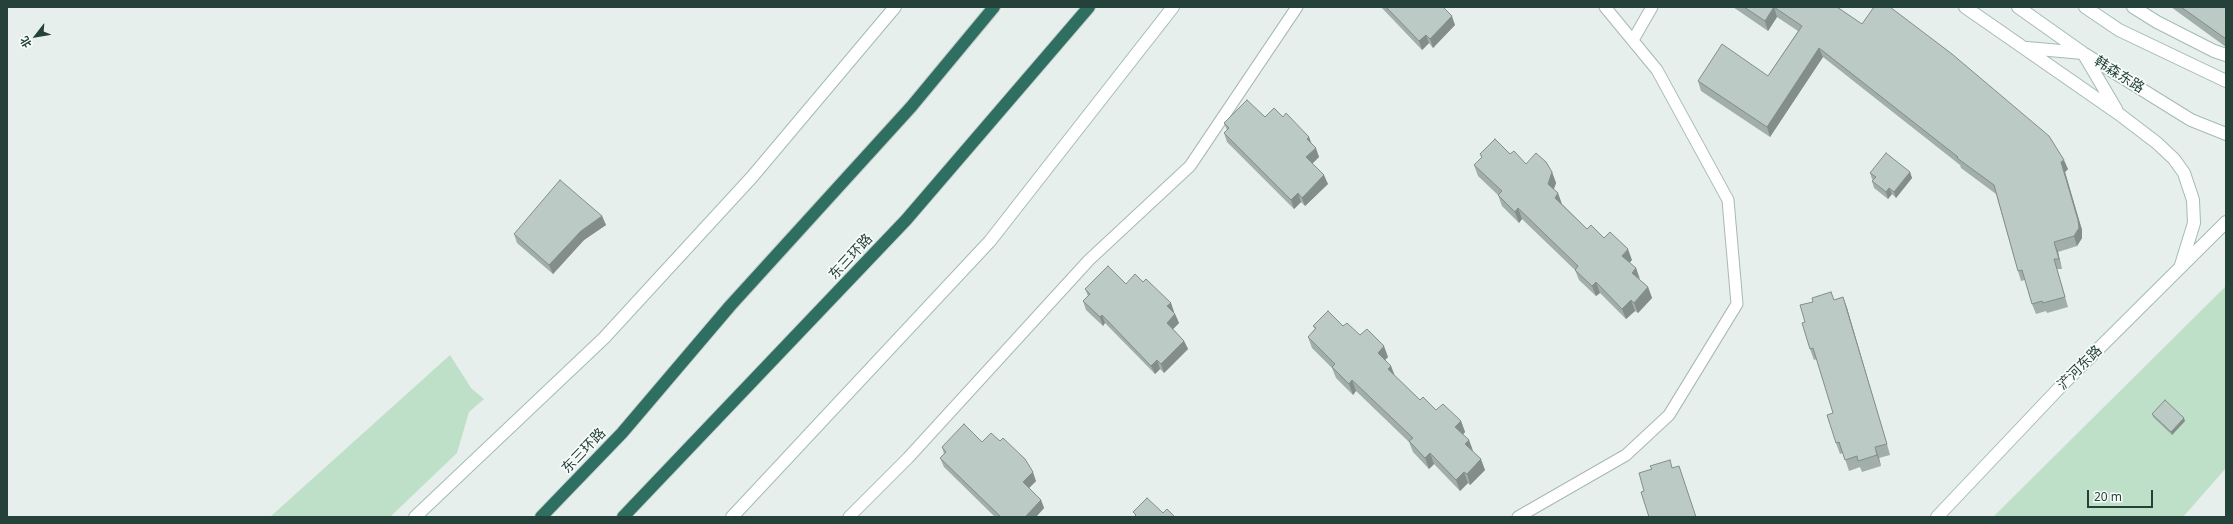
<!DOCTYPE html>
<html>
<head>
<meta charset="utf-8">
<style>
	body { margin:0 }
	#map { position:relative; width:2233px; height:524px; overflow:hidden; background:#e6efeb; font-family:"Noto Sans","Noto Sans SC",sans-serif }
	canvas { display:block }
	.frame { position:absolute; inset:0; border:8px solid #24423a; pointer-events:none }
	.north { position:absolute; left:16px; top:16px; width:40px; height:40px; -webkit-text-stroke:3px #f7fbf9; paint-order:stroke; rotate:239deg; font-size:11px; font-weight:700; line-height:16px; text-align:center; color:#24423a }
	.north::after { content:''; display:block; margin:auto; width:14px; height:18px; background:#24423a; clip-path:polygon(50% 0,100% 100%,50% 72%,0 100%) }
	.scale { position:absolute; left:2087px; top:490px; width:66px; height:18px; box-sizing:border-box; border:2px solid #24423a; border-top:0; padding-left:5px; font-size:12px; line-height:14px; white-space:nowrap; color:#24423a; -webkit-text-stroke:3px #f7fbf9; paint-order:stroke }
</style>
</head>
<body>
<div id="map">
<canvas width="2233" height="524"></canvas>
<div class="frame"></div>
<div class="north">北</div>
<div class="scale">20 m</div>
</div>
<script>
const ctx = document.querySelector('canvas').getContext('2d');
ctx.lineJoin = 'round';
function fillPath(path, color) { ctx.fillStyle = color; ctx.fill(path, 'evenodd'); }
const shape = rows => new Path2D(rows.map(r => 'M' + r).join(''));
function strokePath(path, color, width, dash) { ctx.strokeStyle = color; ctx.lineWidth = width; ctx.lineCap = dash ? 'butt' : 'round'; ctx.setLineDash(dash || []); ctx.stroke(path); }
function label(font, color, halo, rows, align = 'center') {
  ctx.font = font + ' "Noto Sans","Noto Sans SC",sans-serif'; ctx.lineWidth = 3.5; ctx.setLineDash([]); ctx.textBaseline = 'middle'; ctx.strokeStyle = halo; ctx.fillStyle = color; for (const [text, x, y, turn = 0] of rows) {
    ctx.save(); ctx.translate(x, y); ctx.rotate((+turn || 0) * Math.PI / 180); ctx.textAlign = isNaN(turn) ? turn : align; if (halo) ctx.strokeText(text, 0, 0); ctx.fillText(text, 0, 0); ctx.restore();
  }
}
const green = shape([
	[2226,286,2226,468,2183,517,1993,517],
	[450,355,471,388,484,399,469,412,457,453,390,517,270,517]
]);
const lane = shape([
	[1633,40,1652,7],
	[849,517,908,458,1089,260,1190,166,1297,7],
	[1518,517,1626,455,1669,415,1737,304,1728,200,1657,70,1605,7]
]);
const secondary = shape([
	[1965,7,2119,114,2157,143,2174,159,2184,173,2193,200,2194,223,2181,265],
	[2018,7,2083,53,2191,120,2226,134],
	[2085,7,2119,30,2226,81],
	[2133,7,2157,22,2214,51,2226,55],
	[2027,48,2083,53,2116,109],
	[415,517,604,338,752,177,895,7],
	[732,517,990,241,1173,7],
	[1937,517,2063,384,2226,222]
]);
const highway = shape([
	[541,517,622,433,730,306,911,107,994,7],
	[623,517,906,220,1089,7]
]);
const wall = shape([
	[1381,7,1443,7,1455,25,1433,48,1429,43,1422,50],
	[1733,7,1837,7,2068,169,2065,172,2082,230,2082,238,2077,246,2058,252,2062,269,2057,269,2068,307,2047,313,2046,311,2036,314,2032,304,2025,280,2021,281,2018,271,1996,194,1961,168,1960,165,1823,57,1770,137,1701,91,1698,81,1768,76,1798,31,1777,17,1768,31],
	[2171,7,2226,7,2226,47],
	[1265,117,1283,117,1309,137,1312,144,1319,157,1312,163,1328,184,1305,206,1301,202,1294,209,1227,142,1224,133,1227,130,1224,123],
	[1480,154,1510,154,1526,164,1552,172,1556,183,1553,189,1562,204,1587,229,1604,238,1632,260,1629,263,1636,268,1639,279,1648,287,1652,298,1638,313,1635,311,1626,319,1600,293,1596,296,1579,280,1575,270,1522,219,1519,223,1502,206,1498,195,1478,176,1474,165,1482,157],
	[1910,172,1912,178,1896,198,1892,194,1888,199,1874,188,1872,181,1873,180,1872,179,1870,173],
	[602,216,606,225,584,240,553,274,517,243,514,234],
	[1143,282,1171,303,1174,312,1173,312,1175,314,1179,323,1173,329,1184,341,1188,349,1164,373,1160,369,1155,374,1105,323,1103,326,1086,310,1083,301,1088,296,1085,289,1126,284],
	[1843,297,1847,308,1890,455,1879,458,1881,466,1862,472,1860,467,1849,471,1843,453,1840,454,1836,443,1833,413,1817,359,1814,360,1810,349,1834,300],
	[1313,326,1343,326,1360,335,1388,357,1385,360,1391,366,1395,376,1420,400,1436,410,1461,421,1465,432,1463,435,1469,440,1473,451,1485,470,1470,485,1468,483,1460,491,1434,464,1429,469,1413,452,1409,442,1356,391,1353,395,1336,378,1332,368,1312,348,1308,337,1315,329],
	[2152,414,2185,421,2172,435,2153,417],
	[982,442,1036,481,1029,488,1041,500,1044,508,1036,517,995,517,944,467,940,458,944,454,942,447]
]);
const shadedWall = shape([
	[1774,7,1777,17,1768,31,1765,21],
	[1452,16,1455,25,1433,48,1430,39],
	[1426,35,1429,43,1422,50,1419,41],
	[1819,48,1823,57,1770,137,1767,127],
	[1309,137,1312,146,1307,139],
	[1316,148,1319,157,1310,166,1306,157],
	[2064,160,2068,169,2065,172,2082,230,2082,238,2077,246,2074,236,2061,162],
	[1552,172,1556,183,1552,195,1548,184],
	[1910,172,1912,178,1896,198,1894,192],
	[1324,175,1328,184,1305,206,1302,198],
	[1889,188,1892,194,1888,199,1886,192],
	[1298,193,1301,202,1294,209,1291,200],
	[1558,193,1562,204,1555,198],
	[1518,208,1522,219,1519,223,1515,212],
	[602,216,606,225,584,240,553,274,549,265,581,231],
	[2054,242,2058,252,2062,269,2059,259],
	[1628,249,1632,260,1626,266,1622,256],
	[1636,268,1640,279,1632,273],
	[1596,282,1600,293,1596,296,1592,286],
	[1648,287,1652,298,1638,313,1634,303],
	[1843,297,1847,308,1890,455,1887,444],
	[1631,300,1635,311,1626,319,1622,309],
	[1171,303,1174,312,1170,315,1167,306],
	[1175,314,1179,323,1170,332,1167,323],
	[1102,315,1105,323,1103,326,1100,317],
	[1184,341,1188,349,1164,373,1161,364],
	[1384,346,1388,357,1382,363,1378,353],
	[1157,360,1160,369,1155,374,1151,366],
	[1391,366,1395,377,1388,369],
	[1352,380,1356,391,1353,395,1349,384],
	[2184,418,2185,421,2172,435,2171,432],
	[1461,421,1465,432,1459,438,1455,427],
	[1469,440,1473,451,1465,444],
	[1875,447,1879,458,1881,466,1877,455],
	[1430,453,1434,464,1429,469,1425,458],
	[1481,459,1485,470,1470,485,1467,474],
	[1033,472,1036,481,1026,491,1023,482],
	[1464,472,1468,483,1460,491,1456,480],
	[1041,500,1044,508,1036,517,1025,517]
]);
const building = shape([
	[1386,7,1443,7,1452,16,1430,39,1426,35,1419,41,1386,7],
	[1744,7,1837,7,1862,24,1874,7,1890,7,1952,54,2049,136,2064,160,2061,162,2078,220,2079,228,2074,236,2054,242,2059,259,2054,259,2065,297,2043,303,2042,301,2032,304,2022,270,2018,271,1994,185,1957,158,1958,157,1819,48,1767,127,1698,81,1722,44,1768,76,1802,26,1774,7,1765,21,1744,7],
	[2181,7,2226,7,2226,39,2181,7],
	[1247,100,1265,117,1274,108,1283,117,1286,113,1309,137,1307,139,1316,148,1306,157,1324,175,1302,198,1298,193,1291,200,1224,133,1229,128,1224,123,1247,100],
	[1495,139,1510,154,1514,151,1526,164,1536,153,1546,162,1552,172,1548,184,1558,193,1555,198,1587,229,1591,225,1604,238,1610,232,1628,249,1622,256,1636,268,1632,273,1648,287,1634,303,1631,300,1622,309,1596,282,1592,286,1575,270,1578,266,1518,208,1515,212,1498,195,1502,191,1474,165,1482,157,1480,154,1495,139],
	[1886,153,1910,172,1894,192,1889,188,1886,192,1872,181,1876,177,1870,173,1886,153],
	[560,180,602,216,581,231,549,265,514,234,560,180],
	[1108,266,1126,284,1135,274,1143,282,1146,279,1171,303,1167,306,1175,314,1167,323,1184,341,1161,364,1157,360,1151,366,1102,315,1100,317,1083,301,1090,294,1085,289,1108,266],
	[1831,292,1834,300,1843,297,1887,444,1875,447,1877,455,1858,461,1857,456,1845,460,1839,442,1836,443,1827,415,1833,413,1813,348,1810,349,1802,323,1805,322,1800,305,1813,302,1812,298,1831,292],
	[1328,311,1343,326,1347,323,1360,335,1367,329,1384,346,1378,353,1391,366,1388,369,1420,400,1423,397,1436,410,1443,404,1461,421,1455,427,1469,440,1465,444,1481,459,1467,474,1464,472,1456,480,1430,453,1425,458,1409,441,1413,438,1352,380,1349,384,1332,367,1335,364,1308,337,1316,328,1313,326,1328,311],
	[2165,400,2184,418,2171,432,2152,414,2165,400],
	[964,424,982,442,991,433,1000,441,1003,438,1025,459,1033,472,1023,482,1041,500,1025,517,1001,517,940,458,946,452,942,447,964,424],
	[1670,460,1672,468,1679,466,1696,517,1649,517,1641,492,1644,491,1639,473,1652,469,1650,466,1670,460],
	[1147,498,1163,513,1167,509,1175,517,1134,517,1136,515,1133,512,1147,498]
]);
const streetNames = [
	["韩森东路",2119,75,32],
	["东三环路",851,257,-47],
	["浐河东路",2080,368,-45],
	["东三环路",584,451,-46]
];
fillPath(green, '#bfe0c8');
strokePath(lane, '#a8b8b2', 13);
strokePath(secondary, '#a4bbb3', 14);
strokePath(highway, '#c2cac8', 14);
strokePath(lane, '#fff', 11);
strokePath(secondary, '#fff', 12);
strokePath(highway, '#2f6f62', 12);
fillPath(wall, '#a1aea9');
fillPath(shadedWall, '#838d89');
fillPath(building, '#bbcac4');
strokePath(building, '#838d89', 1);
label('14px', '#24423a', '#f7fbf9', streetNames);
</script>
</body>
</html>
